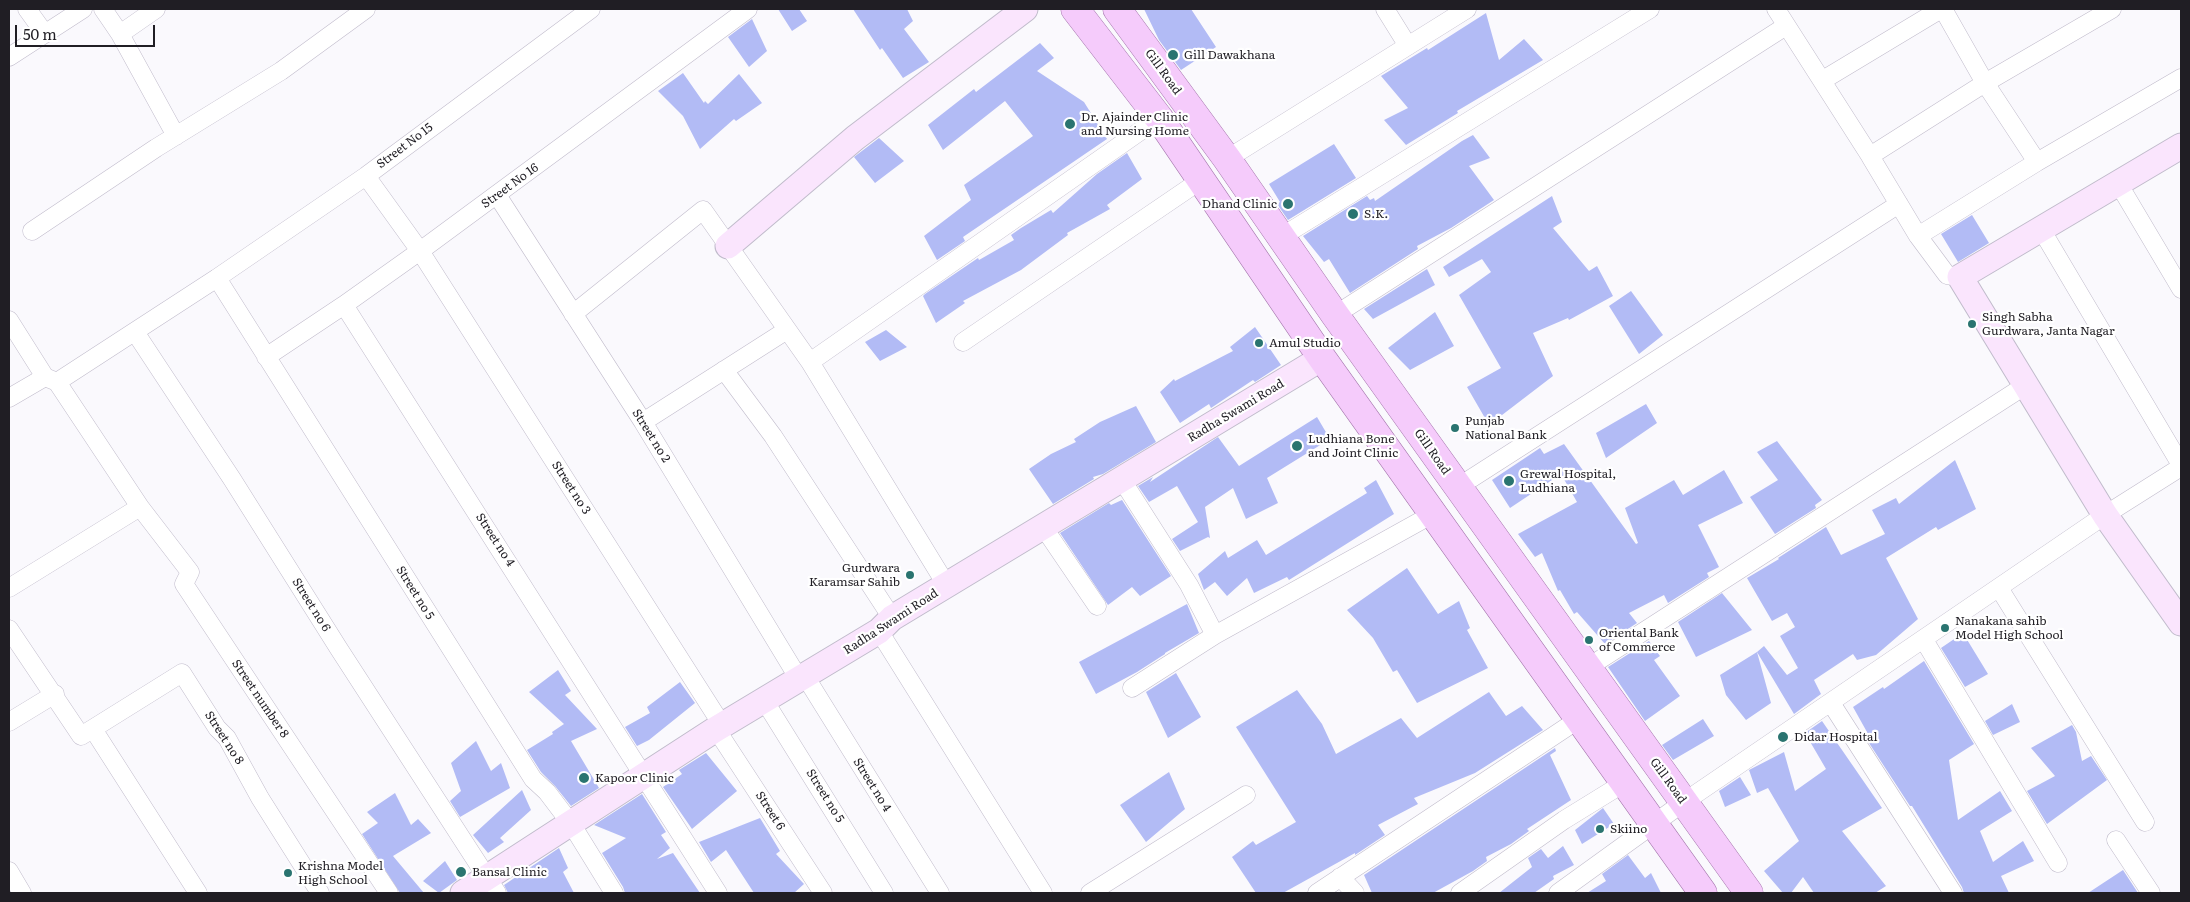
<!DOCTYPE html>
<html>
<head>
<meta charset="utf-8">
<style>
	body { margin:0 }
	#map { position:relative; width:2190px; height:902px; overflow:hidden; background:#faf9fd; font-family:Literata,serif }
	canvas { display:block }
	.frame { position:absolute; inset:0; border:10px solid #201e24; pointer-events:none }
	.scale { position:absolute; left:15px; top:25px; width:140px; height:22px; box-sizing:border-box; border:2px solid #201e24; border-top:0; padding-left:6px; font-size:15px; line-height:18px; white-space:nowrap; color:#201e24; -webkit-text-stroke:4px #fff; paint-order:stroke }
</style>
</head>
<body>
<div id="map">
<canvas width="2190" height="902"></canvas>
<div class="frame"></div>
<div class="scale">50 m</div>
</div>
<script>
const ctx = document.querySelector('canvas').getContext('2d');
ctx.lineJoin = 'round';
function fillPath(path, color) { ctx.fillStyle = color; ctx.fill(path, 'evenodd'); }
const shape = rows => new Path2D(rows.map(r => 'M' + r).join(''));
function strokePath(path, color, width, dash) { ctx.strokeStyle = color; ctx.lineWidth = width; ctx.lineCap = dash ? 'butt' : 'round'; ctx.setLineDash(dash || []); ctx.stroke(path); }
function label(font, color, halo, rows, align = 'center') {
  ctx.font = font + ' Literata,serif'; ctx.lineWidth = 4.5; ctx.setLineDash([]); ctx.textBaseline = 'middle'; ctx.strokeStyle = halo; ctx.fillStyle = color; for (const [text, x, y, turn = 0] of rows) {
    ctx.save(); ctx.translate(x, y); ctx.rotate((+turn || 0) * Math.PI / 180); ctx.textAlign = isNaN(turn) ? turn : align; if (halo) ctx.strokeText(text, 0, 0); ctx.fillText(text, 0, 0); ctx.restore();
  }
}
const building = shape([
	[778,9,799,9,807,21,792,31],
	[853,9,907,9,913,21,904,29,929,62,903,78,882,48,880,50],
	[1144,9,1191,9,1216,47,1181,70,1159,40],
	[1486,13,1499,60,1524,39,1543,60,1457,111,1458,113,1406,145,1384,120,1408,108,1381,76,1427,48,1428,50],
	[752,19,767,51,749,67,728,37],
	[1040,43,1054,58,1037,71,1084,102,1107,139,963,237,965,241,937,260,924,236,971,200,964,185,1033,136,1005,101,943,150,928,125,974,89,976,92],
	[683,73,704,103,705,101,708,104,739,74,762,103,736,121,734,119,700,149,683,116,658,91],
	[1473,135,1490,158,1469,166,1494,200,1451,228,1417,246,1418,249,1350,293,1329,259,1324,262,1303,236,1367,196,1370,200,1374,198,1375,201,1462,141],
	[879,138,904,161,875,183,854,157],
	[1334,144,1356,178,1288,220,1277,204,1280,202,1269,184],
	[1127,153,1142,179,1107,205,1110,209,1067,233,1068,235,1021,270,963,301,965,303,936,323,923,296,925,294,978,258,979,260,1014,240,1011,235,1021,228,1051,210,1053,213,1097,174],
	[1552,196,1562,222,1553,228,1589,271,1597,266,1613,296,1569,320,1568,318,1533,333,1553,376,1489,425,1467,387,1501,368,1459,295,1491,272,1482,259,1449,277,1443,267],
	[1972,215,1989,243,1958,262,1941,234],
	[1427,269,1435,285,1373,319,1364,309],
	[1631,291,1663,335,1639,354,1609,306],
	[1435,312,1454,346,1410,370,1388,348],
	[1255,327,1281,365,1255,382,1253,380,1211,408,1209,404,1180,423,1160,392,1174,379,1175,381,1233,351,1230,347],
	[886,330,907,347,880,361,865,342],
	[1646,404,1657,423,1606,458,1596,433],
	[1136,406,1156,442,1103,474,1093,477,1094,479,1053,504,1029,469,1051,454,1076,442,1074,439,1100,422],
	[1317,417,1330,439,1267,478,1278,503,1246,519,1233,488,1205,507,1210,538,1208,537,1180,551,1172,539,1198,522,1177,486,1149,502,1138,486,1153,477,1150,482,1218,437,1239,466],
	[1777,441,1822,500,1815,505,1816,508,1775,534,1750,497,1778,480,1757,452],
	[1564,444,1636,544,1638,543,1625,508,1674,480,1683,495,1724,470,1743,503,1698,525,1719,567,1707,573,1709,577,1668,603,1664,595,1629,613,1637,623,1605,644,1577,612,1574,614,1560,590,1558,591,1542,553,1535,557,1518,534,1577,502,1561,474,1510,508,1492,480,1540,448,1544,454],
	[1955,460,1976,509,1938,530,1936,527,1886,558,1918,619,1876,655,1857,660,1853,654,1814,680,1821,694,1794,714,1757,652,1764,646,1787,675,1798,668,1780,636,1795,627,1787,613,1772,621,1747,578,1779,559,1778,558,1826,527,1841,555,1885,534,1872,510,1896,498,1899,504],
	[1376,480,1394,514,1289,580,1287,577,1254,593,1247,578,1227,596,1215,582,1204,590,1198,574,1225,551,1228,558,1257,540,1266,555,1367,493,1364,488],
	[1122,500,1171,576,1140,596,1132,587,1108,605,1060,533,1109,503,1111,505],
	[1407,568,1438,614,1459,601,1470,628,1467,630,1488,668,1417,703,1397,670,1393,672,1373,638,1347,610],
	[1722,593,1752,630,1696,657,1678,622],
	[1187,604,1199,633,1165,653,1165,654,1137,672,1096,694,1079,662],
	[1963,633,1988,674,1965,687,1941,648],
	[1649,641,1660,656,1654,660,1680,696,1645,721,1608,667],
	[1757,652,1771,703,1746,720,1726,695,1720,675],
	[1924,661,1974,744,1949,760,1958,820,2000,791,2012,811,1980,831,1993,862,2023,841,2034,861,2001,876,2009,893,1964,893,1962,887,1912,806,1910,806,1869,743,1872,741,1853,707,1883,687,1884,689],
	[558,670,571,691,565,695,597,729,571,741,599,788,571,806,555,786,541,772,527,750,553,734,552,732,564,724,529,692],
	[1176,673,1201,717,1168,738,1146,692],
	[680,682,695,703,649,740,637,746,625,727,650,713,647,707],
	[1297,690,1322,724,1336,754,1401,718,1417,738,1489,692,1506,716,1522,706,1543,730,1475,773,1414,798,1418,804,1378,825,1385,835,1355,855,1355,853,1283,893,1256,893,1232,857,1253,841,1256,845,1296,822,1236,727],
	[2012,704,2020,722,1993,735,1985,721],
	[1703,719,1714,736,1673,760,1662,745],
	[1822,721,1882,808,1842,831,1886,886,1875,893,1814,893,1803,877,1791,893,1783,893,1764,871,1799,841,1768,788,1757,793,1749,770,1784,752,1795,791,1826,769,1805,733],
	[2072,725,2076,732,2082,761,2091,756,2107,780,2047,824,2027,791,2055,776,2031,748],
	[476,741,491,771,501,763,510,788,460,817,450,801,461,791,451,763],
	[1555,748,1556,751,1550,755,1571,800,1527,829,1529,831,1511,844,1486,857,1487,861,1473,871,1433,893,1372,893,1364,875],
	[706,753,737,791,692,829,663,787,682,774,679,770],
	[1169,772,1185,809,1146,842,1120,805],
	[1740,777,1751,795,1725,807,1719,791],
	[522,790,531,810,500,838,504,842,488,853,473,835],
	[395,793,411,825,418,819,431,833,393,856,424,893,400,893,362,834,378,823,367,812],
	[642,794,666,832,661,835,670,848,657,859,673,853,700,893,625,893,623,887,602,853,626,838,594,825],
	[1603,808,1614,824,1582,844,1575,830],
	[760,818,780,851,776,854,804,884,794,893,754,893,726,850,711,862,699,842],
	[1563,846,1574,865,1553,876,1554,879,1534,893,1499,893,1532,867,1528,858,1541,849,1548,858],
	[559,848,568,868,563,872,574,893,508,893,504,885],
	[1628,855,1645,878,1651,873,1661,893,1587,893,1606,881,1602,874],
	[445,861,457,880,439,893,423,881],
	[2123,870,2138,893,2088,893]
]);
const street = shape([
	[27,9,45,34],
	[103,9,120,34,176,136],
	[1385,9,1408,46],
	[1776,9,1870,156,1918,236,1947,275,1960,277],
	[1943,9,1985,83,2037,162],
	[120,34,156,9],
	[9,57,83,9],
	[1823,80,1941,9],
	[1870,156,1985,83,2112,9],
	[1227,159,1467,9],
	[366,176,420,251,722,725],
	[2118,183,2181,289],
	[497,195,643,422,799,679],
	[2041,229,2181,465],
	[32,231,156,148,281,71,366,9],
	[1918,236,2037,162,2181,78],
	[1281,237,1650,9],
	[217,278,533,779,547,792,572,825,614,893],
	[344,305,718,893],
	[573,314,703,210,810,362,947,586],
	[1335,315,1786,26],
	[9,320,45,377],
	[135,332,232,479,339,649,497,893],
	[963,342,1201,180],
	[266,357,344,305,420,251,748,9],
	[810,362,1159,118],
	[724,370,773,436,892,618],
	[9,398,45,377,57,382],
	[643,422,787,330],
	[1122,480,1189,585,1215,635],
	[1458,487,1899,204],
	[140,507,190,572,184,584,389,893],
	[1044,528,1097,606],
	[9,588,140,507,57,382,217,278,366,176,591,9],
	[1999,588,2145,822],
	[9,629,81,736,182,673,217,728,227,738,260,798,320,893],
	[879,631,1043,893],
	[1924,640,2058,863],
	[1587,668,2026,385],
	[805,676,940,893],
	[1132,688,1215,635,1433,514],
	[764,700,884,893],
	[1831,703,1953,893],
	[9,722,55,694],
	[93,729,198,893],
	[716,729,823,893],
	[2116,840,2151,893],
	[9,871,22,893],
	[1340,877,1355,893],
	[1090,893,1246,795],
	[1317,893,1579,719],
	[1460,893,1564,820,1624,783],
	[1558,893,1684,802,2105,515,2181,467]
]);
const secondary = shape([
	[2181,146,1960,277,2105,515,2181,623],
	[728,246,855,138,1025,9],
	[463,893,716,729,879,631,892,618,1322,358]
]);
const primary = shape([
	[1075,9,1159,118,1322,358,1703,893],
	[1117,9,1227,159,1335,315,1749,893]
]);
const markers = [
	[1173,55,6,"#2a7470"],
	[1070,124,6,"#2a7470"],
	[1288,204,6,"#2a7470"],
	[1353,214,6,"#2a7470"],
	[1972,324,5,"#2a7470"],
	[1259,343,5,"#2a7470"],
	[1455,428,5,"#2a7470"],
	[1297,446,6,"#2a7470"],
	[1509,481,6,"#2a7470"],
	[910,575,5,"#2a7470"],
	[1945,628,5,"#2a7470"],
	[1589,640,5,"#2a7470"],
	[1783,737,6,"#2a7470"],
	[584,778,6,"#2a7470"],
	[1600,829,5,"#2a7470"],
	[461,872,6,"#2a7470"],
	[288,873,5,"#2a7470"]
];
const poiNames = [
	["Gill Dawakhana",1184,55],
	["Dr. Ajainder Clinic",1081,117],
	["and Nursing Home",1081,131],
	["Dhand Clinic",1277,204,"right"],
	["S.K.",1364,214],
	["Singh Sabha",1982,317],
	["Gurdwara, Janta Nagar",1982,331],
	["Amul Studio",1269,343],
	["Punjab",1465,421],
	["National Bank",1465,435],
	["Ludhiana Bone",1308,439],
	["and Joint Clinic",1308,453],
	["Grewal Hospital,",1520,474],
	["Ludhiana",1520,488],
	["Gurdwara",900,568,"right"],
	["Karamsar Sahib",900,582,"right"],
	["Nanakana sahib",1955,621],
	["Model High School",1955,635],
	["Oriental Bank",1599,633],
	["of Commerce",1599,647],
	["Didar Hospital",1794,737],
	["Kapoor Clinic",595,778],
	["Skiino",1610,829],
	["Krishna Model",298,866],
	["High School",298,880],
	["Bansal Clinic",472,872]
];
const streetNames = [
	["Gill Road",1163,72,54],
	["Street No 15",405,146,-37],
	["Street No 16",510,186,-36],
	["Radha Swami Road",1236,411,-31],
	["Street no 2",651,436,58],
	["Gill Road",1432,452,55],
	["Street no 3",571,488,57],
	["Street no 4",495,540,57],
	["Street no 5",415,593,58],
	["Street no 6",311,605,58],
	["Radha Swami Road",891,622,-33],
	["Street number 8",260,699,56],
	["Street no 8",224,738,57],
	["Gill Road",1668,781,54],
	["Street no 4",872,785,58],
	["Street no 5",825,796,58],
	["Street 6",770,811,57]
];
fillPath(building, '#b2bbf5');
strokePath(street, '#c0bbcb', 19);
strokePath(secondary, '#c0bbcb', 27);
strokePath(primary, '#a678ae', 29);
strokePath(street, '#fff', 18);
strokePath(secondary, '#fae5fd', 25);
strokePath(primary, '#f5cbfb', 28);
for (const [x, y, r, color] of markers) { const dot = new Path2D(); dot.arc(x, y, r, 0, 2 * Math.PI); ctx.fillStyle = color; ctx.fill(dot); strokePath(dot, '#fff', 2); }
label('12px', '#201e24', '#fff', poiNames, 'left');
label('12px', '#201e24', '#fff', streetNames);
</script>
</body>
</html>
